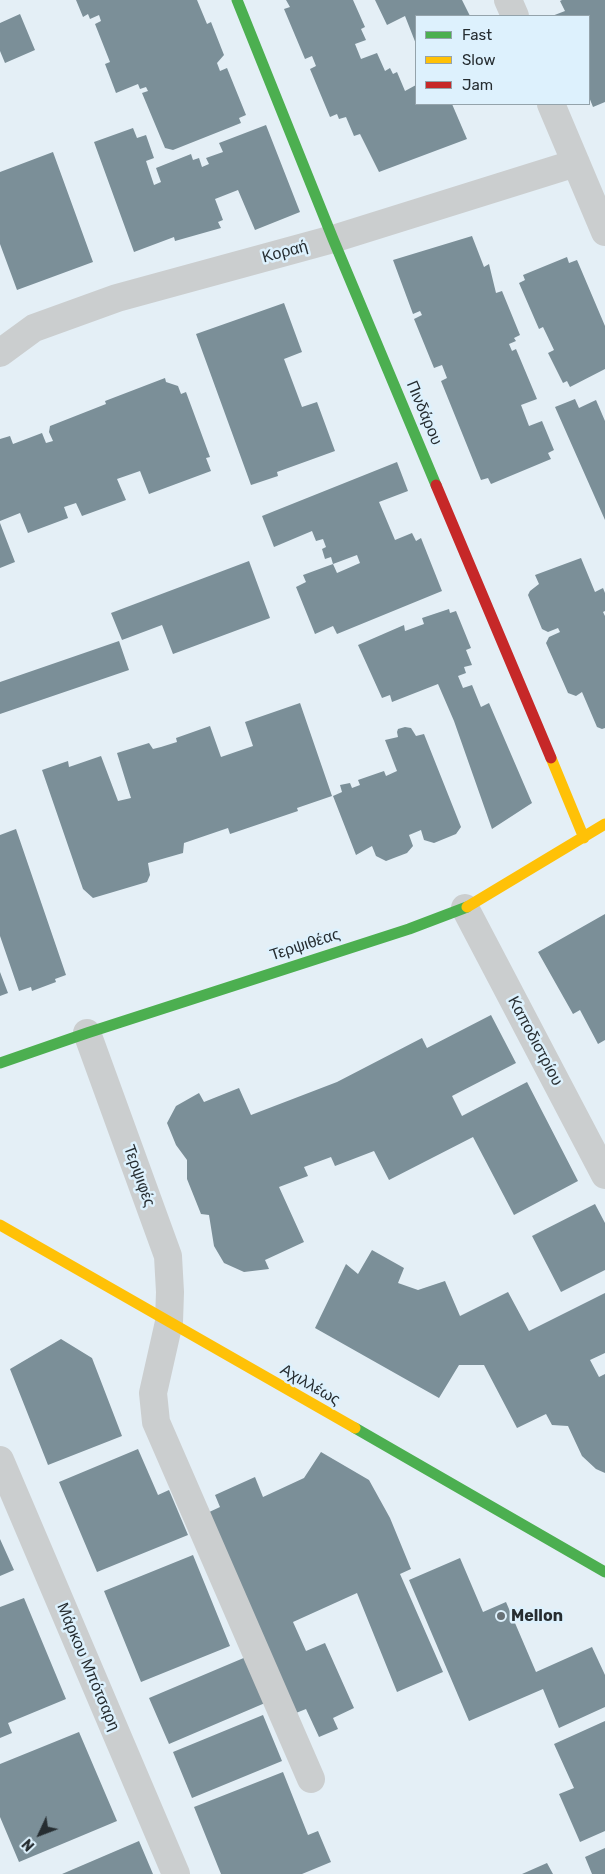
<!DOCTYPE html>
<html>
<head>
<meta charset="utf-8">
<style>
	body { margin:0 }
	#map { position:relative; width:605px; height:1874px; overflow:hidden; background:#e4eff6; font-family:Rubik,sans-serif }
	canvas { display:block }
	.legend { position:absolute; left:415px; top:15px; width:175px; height:90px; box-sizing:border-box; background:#ddf1fd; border:1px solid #94a3ab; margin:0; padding:6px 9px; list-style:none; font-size:15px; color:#262d31 }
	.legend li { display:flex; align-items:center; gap:10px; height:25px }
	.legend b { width:25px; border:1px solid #94a3ab }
	.north { position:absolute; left:15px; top:1809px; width:50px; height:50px; -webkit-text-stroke:4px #ddf1fd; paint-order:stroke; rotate:227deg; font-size:14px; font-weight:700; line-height:20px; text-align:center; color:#262d31 }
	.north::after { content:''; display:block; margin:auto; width:18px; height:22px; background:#262d31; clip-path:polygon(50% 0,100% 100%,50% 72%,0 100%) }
</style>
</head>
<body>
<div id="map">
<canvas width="605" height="1874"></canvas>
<ul class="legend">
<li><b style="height:6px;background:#4caf50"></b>Fast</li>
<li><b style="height:6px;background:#ffc107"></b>Slow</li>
<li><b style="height:6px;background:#c62828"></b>Jam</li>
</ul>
<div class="north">N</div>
</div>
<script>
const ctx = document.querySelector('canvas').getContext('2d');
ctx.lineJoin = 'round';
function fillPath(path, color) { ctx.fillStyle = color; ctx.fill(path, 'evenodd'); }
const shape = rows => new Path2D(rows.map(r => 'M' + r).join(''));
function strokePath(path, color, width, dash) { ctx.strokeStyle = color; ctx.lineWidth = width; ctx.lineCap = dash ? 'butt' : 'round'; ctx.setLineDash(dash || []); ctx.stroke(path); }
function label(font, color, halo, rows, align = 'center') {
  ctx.font = font + ' Rubik,sans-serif'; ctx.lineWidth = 5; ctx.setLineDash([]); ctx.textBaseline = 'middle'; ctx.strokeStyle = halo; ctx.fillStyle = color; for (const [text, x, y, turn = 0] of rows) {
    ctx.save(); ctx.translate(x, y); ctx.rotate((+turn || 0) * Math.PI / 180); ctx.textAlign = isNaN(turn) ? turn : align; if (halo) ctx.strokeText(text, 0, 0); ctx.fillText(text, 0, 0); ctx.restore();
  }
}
const building = shape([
	[76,0,197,0,207,24,211,22,224,55,217,63,220,71,227,68,246,115,239,118,241,123,173,150,165,148,142,93,148,91,146,87,140,89,138,84,116,93,105,64,110,62,95,24,101,21,99,15,90,19,88,14,83,17],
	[286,0,353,0,365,27,361,29,366,40,355,44,361,59,377,53,385,71,390,68,393,74,397,72,405,91,416,85,416,104,452,104,467,139,379,172,360,134,354,136,346,117,339,119,337,114,330,117,310,69,316,66,312,56,305,59,284,9,290,7],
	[375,0,462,0,470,16,416,16,416,44,405,16,387,25],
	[605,0,605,102,593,107,589,97,589,16,552,16,565,11,560,1,562,0],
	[20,14,35,50,5,63,0,51,0,23],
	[266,125,300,212,255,230,238,190,215,199,223,220,218,222,221,228,175,241,174,237,134,252,94,142,133,128,137,138,146,135,154,158,146,161,154,185,161,182,156,168,191,154,193,160,199,158,202,167,209,164,206,158,223,152,219,143],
	[53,152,93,262,17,290,0,244,0,172],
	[472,236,484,267,489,264,496,293,502,291,520,335,514,338,516,341,509,344,512,351,516,349,537,399,521,405,529,426,542,421,554,450,548,453,551,459,491,484,488,478,481,480,441,381,447,378,442,365,434,368,414,319,422,315,420,311,413,314,393,260],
	[567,257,569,263,577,260,605,326,605,369,570,387,567,381,563,383,548,353,554,350,543,327,539,329,519,283,525,280,523,275],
	[284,303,302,352,284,359,302,407,317,402,335,451,277,472,278,476,251,485,196,334],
	[165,378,166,382,178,386,181,394,186,392,210,457,206,458,211,471,149,494,140,471,117,479,126,500,82,516,76,503,64,507,68,518,28,533,20,513,0,521,0,439,10,436,13,444,42,433,46,443,53,441,49,432,50,426,106,404,105,401],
	[575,399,579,408,596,400,605,421,605,520,555,407],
	[397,462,408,491,379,502,395,540,412,533,416,541,421,538,442,591,337,634,333,626,315,634,296,587,306,582,303,575,333,564,337,573,360,563,357,555,333,564,331,557,325,559,322,549,326,547,323,539,316,541,312,531,274,547,262,516],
	[0,523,15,562,0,568],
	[581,558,595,592,603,588,605,593,605,611,603,612,605,616,605,728,602,729,597,727,582,692,576,696,568,693,546,643,549,637,560,632,558,628,548,632,542,629,528,595,530,591,539,584,535,575],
	[249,561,270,618,173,654,162,625,122,640,111,613],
	[449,609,450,613,456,611,471,648,466,650,472,665,464,667,466,673,458,676,463,688,472,685,481,707,489,703,532,803,492,829,454,721,438,684,392,702,390,695,382,698,358,645,404,625,405,631,424,624,422,618],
	[119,641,129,670,0,714,0,682],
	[300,703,332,796,297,808,298,811,230,834,228,828,184,843,183,853,148,863,150,875,147,882,93,898,83,889,42,770,68,761,69,767,101,756,118,801,131,798,117,753,149,743,153,749,161,747,177,742,176,738,210,726,221,757,253,746,245,722],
	[405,727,411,728,416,736,424,734,461,827,456,834,434,843,424,840,421,830,409,835,413,846,407,853,386,861,376,856,372,846,356,855,333,796,342,792,340,785,350,783,352,788,360,785,358,780,384,771,386,776,397,771,385,740,398,737,397,732,398,729],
	[16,829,66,975,55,979,56,982,32,991,31,987,19,991,0,936,0,835],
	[605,914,605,1040,598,1044,580,1010,573,1014,538,952],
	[0,972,8,993,0,996],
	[491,1015,516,1063,452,1096,462,1116,527,1082,578,1181,514,1215,473,1137,389,1180,374,1151,335,1166,331,1157,304,1167,308,1176,279,1187,304,1242,265,1260,269,1269,244,1272,224,1263,214,1246,209,1215,201,1214,187,1179,187,1160,176,1145,167,1123,176,1106,199,1093,204,1102,239,1088,251,1115,337,1082,422,1038,427,1048],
	[595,1204,605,1223,605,1270,561,1292,532,1236],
	[372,1250,404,1268,398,1283,418,1290,445,1281,460,1316,508,1292,529,1331,605,1293,605,1353,590,1360,599,1377,605,1374,605,1473,596,1469,582,1456,568,1426,552,1425,546,1414,517,1428,484,1365,459,1365,439,1398,315,1328,346,1264,358,1274],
	[61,1339,92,1358,122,1436,48,1465,10,1369],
	[138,1449,158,1495,169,1490,188,1535,97,1572,59,1482],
	[321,1452,369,1480,390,1518,411,1569,400,1574,443,1672,397,1692,357,1593,293,1622,306,1651,325,1643,354,1708,333,1718,338,1729,319,1737,306,1709,296,1713,205,1514,220,1507,215,1495,255,1477,263,1497,304,1478],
	[0,1539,14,1570,0,1576],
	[193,1555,230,1646,141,1682,104,1591],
	[460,1558,483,1612,506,1602,536,1672,592,1647,605,1675,605,1707,559,1728,543,1689,469,1721,409,1580],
	[24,1598,66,1699,8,1723,12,1733,0,1738,0,1607],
	[246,1657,265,1703,169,1744,149,1698],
	[263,1715,282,1761,192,1798,173,1752],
	[605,1721,605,1831,580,1842,559,1794,574,1788,554,1744],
	[79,1732,117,1821,19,1862,0,1817,0,1764],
	[283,1772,308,1835,318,1831,331,1862,302,1874,221,1874,194,1807],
	[139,1841,153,1874,62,1874],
	[605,1848,605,1874,592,1874,585,1857],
	[547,1863,553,1874,522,1874]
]);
const street = shape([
	[508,0,515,16],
	[551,104,605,232],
	[0,353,34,328,117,298,333,239,576,163],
	[465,908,605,1175],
	[87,1033,168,1256,170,1292,169,1322,153,1393,156,1422,311,1779],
	[0,1460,176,1874]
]);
const fast = shape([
	[237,0,333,239,436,485],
	[0,1063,87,1033,409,929,467,907],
	[355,1428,605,1572]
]);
const slow = shape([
	[551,758,584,838],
	[467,907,605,824],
	[0,1225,355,1428]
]);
const jam = shape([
	[436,485,551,758]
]);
const markers = [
	[501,1616,5,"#687176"]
];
const streetNames = [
	["Κοραή",285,252,-15],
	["Πινδάρου",424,413,67],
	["Τερψιθέας",305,945,-18],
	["Καποδιστρίου",535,1041,62],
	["Τερψιφές",139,1176,70],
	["Αχιλλέως",310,1385,30],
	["Μάρκου Μπότσαρη",88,1667,67]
];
const poiNames = [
	["Mellon",511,1616]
];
fillPath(building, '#7b8f98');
strokePath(street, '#cbcecf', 28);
strokePath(fast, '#4caf50', 11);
strokePath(slow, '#ffc107', 11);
strokePath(jam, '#c62828', 11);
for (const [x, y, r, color] of markers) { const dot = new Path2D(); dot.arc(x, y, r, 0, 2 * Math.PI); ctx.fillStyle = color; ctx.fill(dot); strokePath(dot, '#ddf1fd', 2); }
label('16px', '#262d31', '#ddf1fd', streetNames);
label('bold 16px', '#262d31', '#ddf1fd', poiNames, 'left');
</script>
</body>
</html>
